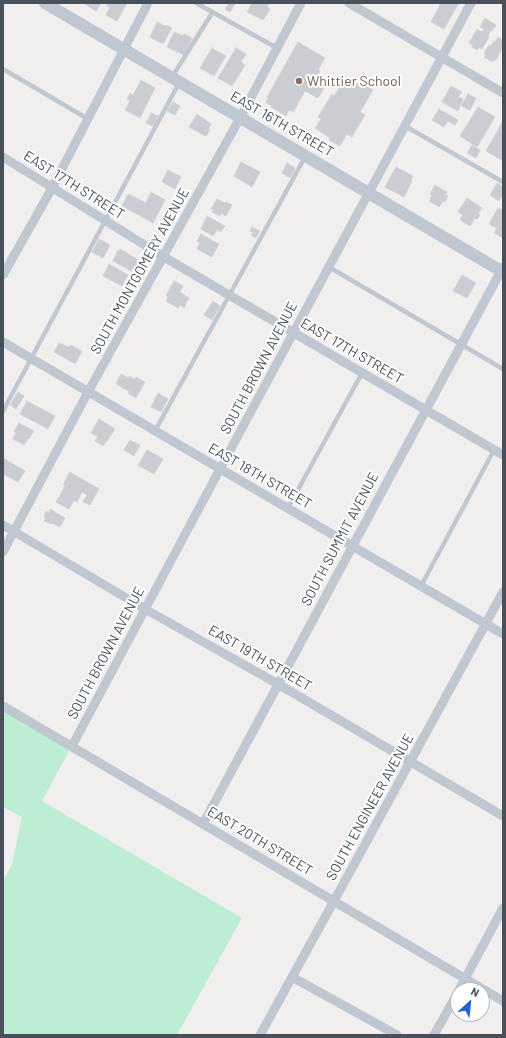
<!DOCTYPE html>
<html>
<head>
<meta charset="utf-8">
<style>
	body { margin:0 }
	#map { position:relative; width:506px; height:1038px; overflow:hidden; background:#f1eeee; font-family:Barlow,sans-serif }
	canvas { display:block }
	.frame { position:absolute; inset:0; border:4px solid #47505b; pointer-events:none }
	.north { position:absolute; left:450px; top:982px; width:40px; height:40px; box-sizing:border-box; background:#fff; border:1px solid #b5b9bd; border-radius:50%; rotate:27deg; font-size:11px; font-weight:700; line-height:16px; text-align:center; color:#47505b }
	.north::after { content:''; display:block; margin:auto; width:14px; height:18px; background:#1c64dd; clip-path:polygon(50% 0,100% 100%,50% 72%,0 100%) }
</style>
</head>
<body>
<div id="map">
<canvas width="506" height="1038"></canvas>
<div class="frame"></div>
<div class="north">N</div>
</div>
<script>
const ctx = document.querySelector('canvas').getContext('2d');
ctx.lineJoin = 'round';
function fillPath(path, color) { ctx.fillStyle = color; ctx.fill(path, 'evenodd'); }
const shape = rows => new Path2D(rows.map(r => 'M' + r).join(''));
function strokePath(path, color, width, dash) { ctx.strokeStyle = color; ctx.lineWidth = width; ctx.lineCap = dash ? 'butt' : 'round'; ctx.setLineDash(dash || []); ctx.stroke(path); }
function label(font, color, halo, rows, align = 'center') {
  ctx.font = font + ' Barlow,sans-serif'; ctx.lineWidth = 4; ctx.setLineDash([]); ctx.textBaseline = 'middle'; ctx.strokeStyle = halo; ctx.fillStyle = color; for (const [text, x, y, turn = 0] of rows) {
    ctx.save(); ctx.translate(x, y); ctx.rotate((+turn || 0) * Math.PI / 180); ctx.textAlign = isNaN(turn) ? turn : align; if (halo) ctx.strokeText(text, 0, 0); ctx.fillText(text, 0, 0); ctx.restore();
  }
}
const green = shape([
	[3,708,69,748,68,753,42,801,242,918,177,1035,3,1035,3,881,12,864,22,817,3,807]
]);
const building = shape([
	[83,3,101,3,96,11,83,3],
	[108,3,127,3,117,21,106,15,110,7,107,6,108,3],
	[229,3,232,3,235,4,230,12,225,9,229,3],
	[252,3,269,3,267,7,270,9,263,20,247,12,252,3],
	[441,3,459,3,444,29,431,22,441,3],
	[485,18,496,25,492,31,491,30,488,36,489,37,482,49,479,47,477,50,472,47,473,45,469,43,477,29,482,32,484,29,480,27,485,18],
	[157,22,165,26,166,25,172,28,163,44,150,37,157,22],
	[174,32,183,36,184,34,192,38,184,55,167,47,174,32],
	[498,37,503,41,503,47,496,60,495,59,493,62,484,57,486,54,484,53,489,45,490,47,494,41,495,42,498,37],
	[298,42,325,58,318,70,320,71,317,78,327,83,318,98,305,91,293,112,289,110,286,116,271,107,272,106,266,103,268,98,267,97,298,42],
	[212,48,226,56,214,76,200,68,212,48],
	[236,48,246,54,241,62,245,65,232,86,218,78,236,48],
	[346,77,362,87,364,84,373,90,360,112,365,115,352,137,347,134,340,146,329,140,330,138,315,128,321,119,318,117,332,94,334,96,346,77],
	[141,80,155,88,140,118,125,110,130,101,127,99,130,93,133,95,141,80],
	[451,86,462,92,458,97,463,99,458,111,442,102,451,86],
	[468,94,476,98,470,110,461,106,468,94],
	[173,102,180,106,175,115,167,111,173,102],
	[478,107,495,117,477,147,460,136,478,107],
	[439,109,458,120,455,125,448,121,444,127,432,120,439,109],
	[151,113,158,116,153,126,146,123,151,113],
	[197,114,211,124,208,129,210,130,207,135,206,135,205,136,189,127,197,114],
	[503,121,503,161,486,151,503,121],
	[472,145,480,150,476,158,467,153,472,145],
	[241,162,260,172,252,187,234,176,241,162],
	[287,163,295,168,290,178,282,173,287,163],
	[396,167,413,176,411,180,412,181,404,197,385,187,396,167],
	[168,170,181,177,175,189,162,182,168,170],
	[497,183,503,187,503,194,499,201,490,195,497,183],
	[435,185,447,192,445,195,448,196,445,202,443,201,439,207,429,201,432,195,430,194,435,185],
	[151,192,165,200,153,223,122,206,128,194,146,203,151,192],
	[467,198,482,208,478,214,480,215,477,219,475,218,470,226,460,220,463,215,458,212,467,198],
	[217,199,225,203,226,202,232,205,226,216,221,213,220,216,212,212,214,210,211,209,217,199],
	[498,208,503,210,503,238,494,233,497,228,489,224,498,208],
	[207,216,225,226,221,232,217,230,213,236,201,229,207,216],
	[252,227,260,231,256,238,251,235,253,232,250,231,252,227],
	[201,234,219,244,212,257,197,249,200,243,197,241,201,234],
	[99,239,110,245,103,258,92,252,99,239],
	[120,249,137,259,136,261,138,262,134,270,132,269,131,271,113,261,118,250,120,251,120,249],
	[109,264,128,275,122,286,103,276,109,264],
	[462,275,476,283,467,298,453,291,462,275],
	[174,281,183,286,180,292,189,298,184,308,180,305,178,308,166,301,168,297,166,296,174,281],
	[213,301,220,306,212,320,204,315,213,301],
	[59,343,69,347,71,345,82,351,75,364,54,352,59,343],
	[121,374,128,378,129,376,135,379,136,377,145,382,136,398,128,393,130,392,116,384,121,374],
	[18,392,24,396,16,409,10,405,18,392],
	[158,393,168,399,161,412,151,407,158,393],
	[27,401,55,416,48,429,20,414,27,401],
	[99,419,115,429,107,441,106,441,103,446,95,441,98,437,91,433,99,419],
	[19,423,34,431,29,439,28,438,24,445,13,439,16,433,14,431,19,423],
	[130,440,140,445,134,456,124,450,130,440],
	[147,450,163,459,154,474,138,465,147,450],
	[3,458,25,471,18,482,3,474,3,458],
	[70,472,99,489,90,505,83,502,87,495,82,492,77,502,74,500,69,509,56,502,65,486,63,485,70,472],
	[50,509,65,518,60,527,52,523,51,524,44,521,46,518,44,517,46,511,49,513,50,509]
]);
const service = shape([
	[196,3,277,48],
	[3,69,88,119],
	[172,77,212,13],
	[405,126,503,182],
	[329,267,503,369],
	[3,411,179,83],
	[155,431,305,157],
	[288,508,362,373],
	[421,586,494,450]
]);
const minor = shape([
	[349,3,503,93],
	[3,157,164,257,503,455],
	[3,275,52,188,148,3],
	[3,342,503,634],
	[3,525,145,609,278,684,503,816],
	[3,552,88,392,240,118,301,3],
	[3,706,503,1001],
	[72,746,220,469,471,3],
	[203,824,503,267],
	[292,977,397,1035],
	[459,990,503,908],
	[260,1035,334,901,503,592],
	[434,1035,458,992]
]);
const tertiary = shape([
	[45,3,503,272]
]);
const markers = [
	[299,81,4,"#8d6e63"]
];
const educationNames = [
	["Whittier School",307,81]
];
const streetNames = [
	["EAST 16TH STREET",282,124,30],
	["EAST 17TH STREET",74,185,32],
	["SOUTH MONTGOMERY AVENUE",140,271,-61],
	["EAST 17TH STREET",352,351,30],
	["SOUTH BROWN AVENUE",259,368,-62],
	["EAST 18TH STREET",260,476,30],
	["SOUTH SUMMIT AVENUE",340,539,-62],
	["SOUTH BROWN AVENUE",106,653,-62],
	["EAST 19TH STREET",260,658,30],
	["SOUTH ENGINEER AVENUE",370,807,-61],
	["EAST 20TH STREET",260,841,31]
];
fillPath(green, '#bdeed3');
fillPath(building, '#cbcdd3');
strokePath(building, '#d2d4da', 1);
strokePath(service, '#bfc7d0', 4.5);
strokePath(minor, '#bfc7d0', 9);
strokePath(tertiary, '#bfc7d0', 12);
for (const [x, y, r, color] of markers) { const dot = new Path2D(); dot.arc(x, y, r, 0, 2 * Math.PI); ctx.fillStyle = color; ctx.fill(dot); strokePath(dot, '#fff', 1.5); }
label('14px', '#785e54', '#fff', educationNames, 'left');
label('14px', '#47505b', '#fff', streetNames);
</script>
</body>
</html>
